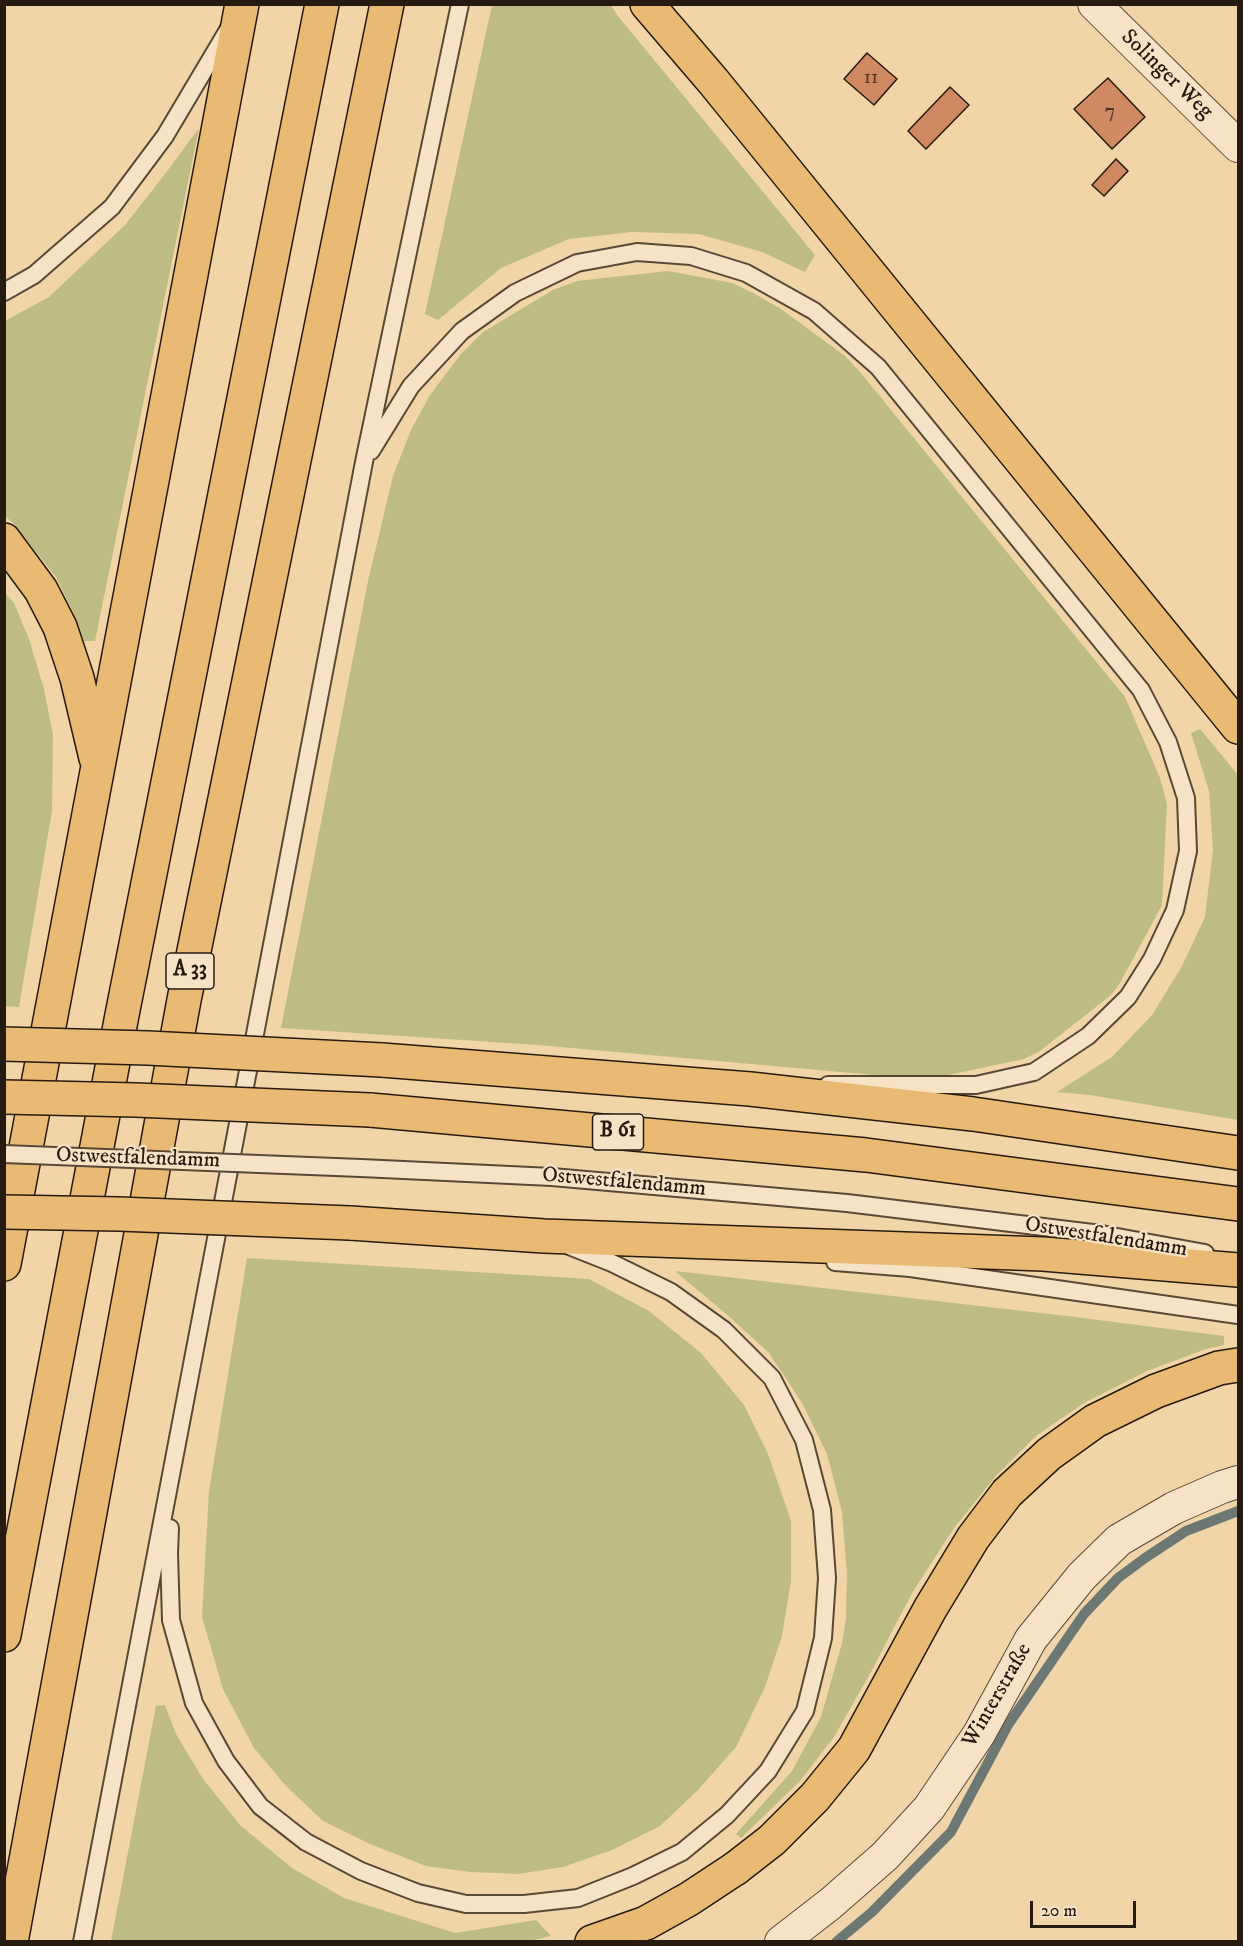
<!DOCTYPE html>
<html>
<head>
<meta charset="utf-8">
<style>
	body { margin:0 }
	#map { position:relative; width:1243px; height:1946px; overflow:hidden; background:#f1d4a7; font-family:"IM FELL DW Pica",serif }
	canvas { display:block }
	.frame { position:absolute; inset:0; border:6px solid #271a11; pointer-events:none }
	.scale { position:absolute; left:1030px; top:1901px; width:106px; height:27px; box-sizing:border-box; border:3px solid #271a11; border-top:0; padding-left:8px; font-size:18px; line-height:21px; white-space:nowrap; color:#271a11; -webkit-text-stroke:4px #f6e3c6; paint-order:stroke }
</style>
</head>
<body>
<div id="map">
<canvas width="1243" height="1946"></canvas>
<div class="frame"></div>
<div class="scale">20 m</div>
</div>
<script>
const ctx = document.querySelector('canvas').getContext('2d');
ctx.lineJoin = 'round';
function fillPath(path, color) { ctx.fillStyle = color; ctx.fill(path, 'evenodd'); }
const shape = rows => new Path2D(rows.map(r => 'M' + r).join(''));
function strokePath(path, color, width, dash) { ctx.strokeStyle = color; ctx.lineWidth = width; ctx.lineCap = dash ? 'butt' : 'round'; ctx.setLineDash(dash || []); ctx.stroke(path); }
function label(font, color, halo, rows, align = 'center') {
  ctx.font = font + ' "IM FELL DW Pica",serif'; ctx.lineWidth = 4.5; ctx.setLineDash([]); ctx.textBaseline = 'middle'; ctx.strokeStyle = halo; ctx.fillStyle = color; for (const [text, x, y, turn = 0] of rows) {
    ctx.save(); ctx.translate(x, y); ctx.rotate((+turn || 0) * Math.PI / 180); ctx.textAlign = isNaN(turn) ? turn : align; if (halo) ctx.strokeText(text, 0, 0); ctx.fillText(text, 0, 0); ctx.restore();
  }
}
const green = shape([
	[492,5,611,5,617,15,815,255,805,272,762,252,699,234,632,232,569,239,501,268,438,320,425,314],
	[199,128,95,641,82,641,74,614,56,577,13,523,5,516,5,321,49,297,125,225,165,174],
	[668,271,732,283,753,293,781,309,845,356,860,372,1125,697,1160,778,1167,804,1162,905,1120,983,1111,995,1040,1051,1024,1059,939,1077,919,1079,538,1045,281,1028,368,581,393,476,411,430,430,395,461,354,483,332,553,290,577,281],
	[4,592,14,603,29,639,44,689,53,735,52,811,19,1007,4,1006],
	[1200,729,1238,775,1238,1120,1090,1095,1057,1092,1112,1057,1152,1015,1181,968,1205,917,1213,850,1209,791,1191,733],
	[247,1258,589,1279,649,1311,701,1353,744,1405,768,1454,791,1521,791,1581,782,1636,765,1687,736,1747,698,1790,660,1826,612,1850,563,1867,518,1874,470,1872,426,1866,370,1844,323,1821,285,1785,254,1748,223,1689,202,1617,209,1491],
	[675,1271,1067,1316,1224,1336,1224,1345,1206,1349,1147,1371,1084,1403,1036,1436,995,1477,954,1528,912,1593,871,1672,834,1737,800,1781,741,1838,736,1834,792,1771,821,1717,842,1643,846,1619,847,1574,842,1512,827,1454,802,1403,769,1353,732,1319],
	[165,1705,176,1734,203,1779,241,1826,292,1868,344,1898,455,1933,536,1920,551,1936,525,1942,111,1941,156,1706]
]);
const stream = shape([
	[836,1942,872,1912,951,1832,1008,1725,1084,1614,1118,1578,1145,1558,1186,1531,1238,1511]
]);
const building = shape([
	[867,53,897,79,874,105,844,79,867,53],
	[1108,78,1145,117,1112,149,1074,109,1108,78],
	[950,87,969,105,926,149,908,131,950,87],
	[1116,159,1128,171,1104,196,1092,185,1116,159]
]);
const service = shape([
	[4,292,34,275,112,207,165,136,228,30],
	[371,451,411,386,462,331,515,293,577,263,637,252,691,256,746,273,814,311,878,367,1141,690,1168,742,1186,798,1188,851,1175,910,1152,959,1128,997,1088,1036,1034,1072,976,1085,828,1085],
	[361,1168,552,1177,847,1203,1101,1234,1205,1253],
	[835,1262,910,1268,1238,1315],
	[170,1528,169,1553,171,1620,194,1703,226,1761,260,1806,306,1842,361,1871,418,1893,466,1904,524,1904,578,1898,633,1876,682,1852,727,1815,768,1771,805,1711,823,1638,827,1578,822,1510,804,1440,772,1378,724,1330,671,1292,612,1263,569,1246],
	[82,1942,364,462,460,4]
]);
const minor = shape([
	[1094,4,1238,146],
	[781,1942,830,1904,885,1856,929,1808,979,1734,1031,1639,1082,1576,1119,1540,1174,1508,1222,1487,1238,1482]
]);
const trunk = shape([
	[350,1223,544,1236,1043,1254,1238,1270],
	[736,1868,772,1840,815,1797,854,1749,930,1609,973,1538,1007,1493,1049,1454,1095,1421,1156,1391,1219,1368,1238,1365]
]);
const motorway = shape([
	[647,4,713,81,1238,727],
	[4,540,41,590,60,627,77,678,96,758],
	[382,1060,750,1089,973,1114,1238,1153],
	[370,1110,866,1155,1238,1204],
	[4,1264,242,4],
	[4,1635,122,1015,322,4],
	[11,1942,184,1000,387,4],
	[592,1942,646,1923,689,1899,736,1868]
]);
const serviceBridge = shape([
	[4,1154,361,1168]
]);
const trunkBridge = shape([
	[4,1212,119,1214,350,1223]
]);
const motorwayBridge = shape([
	[4,1044,148,1048,382,1060],
	[4,1097,136,1100,370,1110]
]);
const numberNames = [
	["11",871,79],
	["7",1110,113]
];
const shields = [
	[190,971,48],
	[618,1132,51]
];
const shieldNames = [
	["A 33",190,971],
	["B 61",618,1132]
];
const streetNames = [
	["Solinger Weg",1166,75,44],
	["Ostwestfalendamm",138,1159,2],
	["Ostwestfalendamm",624,1183,5],
	["Ostwestfalendamm",1106,1238,9],
	["Winterstraße",998,1696,-60]
];
fillPath(green, '#bebc84');
strokePath(stream, '#6e7872', 10);
fillPath(building, '#cf8963');
strokePath(building, '#271a11', 1.5);
strokePath(service, '#5a4836', 20);
strokePath(minor, '#5a4836', 34);
strokePath(trunk, '#271a11', 36);
strokePath(motorway, '#271a11', 36);
strokePath(service, '#f6e3c6', 16);
strokePath(minor, '#f6e3c6', 32);
strokePath(trunk, '#e8ba74', 33);
strokePath(motorway, '#e8ba74', 33);
strokePath(serviceBridge, '#5a4836', 20, []);
strokePath(trunkBridge, '#271a11', 36, []);
strokePath(motorwayBridge, '#271a11', 36, []);
strokePath(serviceBridge, '#f6e3c6', 16);
strokePath(trunkBridge, '#e8ba74', 33);
strokePath(motorwayBridge, '#e8ba74', 33);
label('20px', '#513626', null, numberNames);
for (const [x, y, w] of shields) { const box = new Path2D(); box.roundRect(x - w / 2, y - 18, w, 36, 4.5); ctx.fillStyle = '#f6e3c6'; ctx.fill(box); strokePath(box, '#271a11', 1.5); }
label('bold 21px', '#271a11', null, shieldNames);
label('22px', '#271a11', '#f6e3c6', streetNames);
</script>
</body>
</html>
